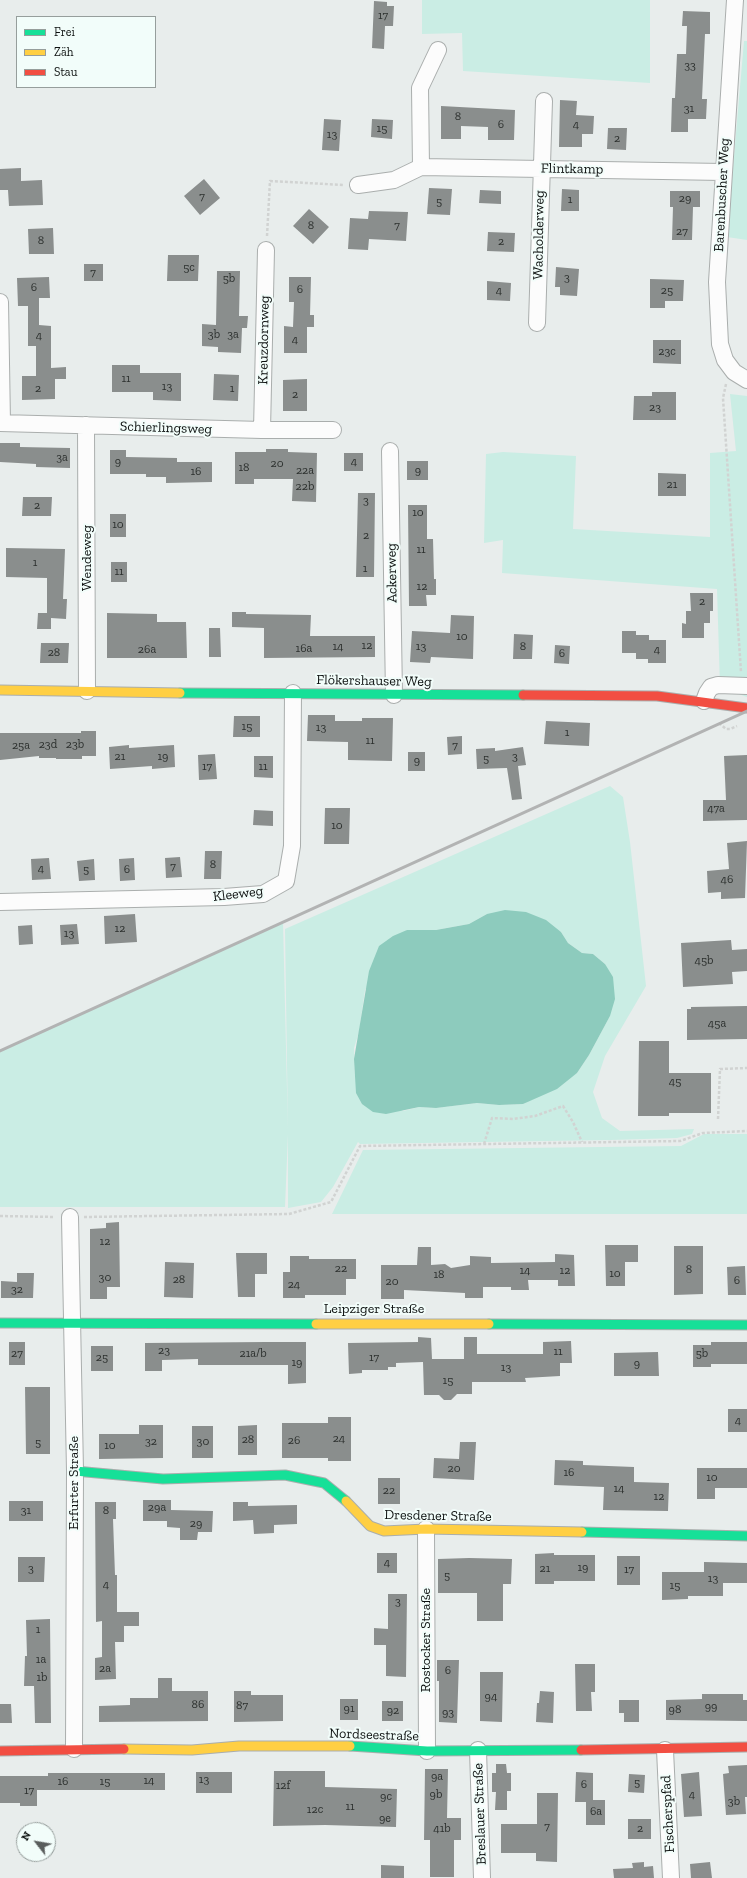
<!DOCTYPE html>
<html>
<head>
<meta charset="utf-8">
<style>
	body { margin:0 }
	#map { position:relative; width:747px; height:1878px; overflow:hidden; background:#e8edec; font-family:"Zilla Slab",serif }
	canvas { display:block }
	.legend { position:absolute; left:16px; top:16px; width:140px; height:72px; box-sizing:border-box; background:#f2fdfa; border:1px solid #969e9c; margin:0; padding:5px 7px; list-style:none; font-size:12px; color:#0c100f }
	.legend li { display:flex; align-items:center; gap:8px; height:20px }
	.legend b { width:20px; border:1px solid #969e9c }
	.north { position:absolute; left:16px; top:1822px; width:40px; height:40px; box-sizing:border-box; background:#f2fdfa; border:1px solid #969e9c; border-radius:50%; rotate:301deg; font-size:11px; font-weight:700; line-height:16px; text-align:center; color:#0c100f }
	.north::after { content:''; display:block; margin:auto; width:14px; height:18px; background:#595d5c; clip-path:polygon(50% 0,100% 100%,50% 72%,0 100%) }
</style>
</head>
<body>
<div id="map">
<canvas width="747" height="1878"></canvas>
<ul class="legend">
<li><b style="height:5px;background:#16e098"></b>Frei</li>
<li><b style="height:5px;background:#ffcf43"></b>Zäh</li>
<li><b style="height:5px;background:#f24e42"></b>Stau</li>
</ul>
<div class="north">N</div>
</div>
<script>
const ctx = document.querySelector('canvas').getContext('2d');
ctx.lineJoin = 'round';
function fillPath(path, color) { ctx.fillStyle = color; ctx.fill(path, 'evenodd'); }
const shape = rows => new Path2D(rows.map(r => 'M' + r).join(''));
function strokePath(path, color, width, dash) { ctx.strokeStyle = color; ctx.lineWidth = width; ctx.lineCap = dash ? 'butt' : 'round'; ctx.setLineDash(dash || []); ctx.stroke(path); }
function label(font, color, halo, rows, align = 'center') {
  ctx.font = font + ' "Zilla Slab",serif'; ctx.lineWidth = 4; ctx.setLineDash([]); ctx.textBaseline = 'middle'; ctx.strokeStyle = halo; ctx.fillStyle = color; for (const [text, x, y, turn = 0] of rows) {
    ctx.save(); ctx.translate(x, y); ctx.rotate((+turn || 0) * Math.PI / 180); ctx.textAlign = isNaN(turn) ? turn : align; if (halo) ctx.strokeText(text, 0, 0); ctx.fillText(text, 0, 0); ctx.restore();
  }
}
const green = shape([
	[422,0,650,0,650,83,463,71,462,33,422,34],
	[744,41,747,41,747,240,727,237],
	[730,394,747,396,747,697,720,687,717,589,502,573,503,540,484,543,486,454,503,452,576,456,573,529,710,537,710,453,736,451],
	[610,786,623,797,630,842,646,986,605,1056,593,1092,602,1118,620,1131,694,1129,692,1134,677,1138,611,1140,360,1144,358,1142,333,1187,321,1202,288,1208,288,1134,285,1207,0,1207,0,1051,283,922,288,1131,285,929],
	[487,914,561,932,568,943,582,953,593,954,605,964,610,1016,589,1055,577,1073,523,1104,499,1105,477,1103,436,1108,419,1107,403,1111,355,1077,354,1048,359,1032,365,990,407,930,436,930,469,924],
	[704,1134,747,1134,747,1214,332,1214,363,1150,681,1146]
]);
const water = shape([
	[505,910,526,912,546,920,561,932,568,943,582,953,593,954,605,964,613,977,615,999,610,1016,589,1055,577,1073,557,1089,523,1104,499,1105,477,1103,436,1108,419,1107,386,1114,373,1112,362,1104,356,1093,354,1059,369,971,379,946,393,936,407,930,436,930,469,924,487,914]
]);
const building = shape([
	[374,1,387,2,387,6,394,6,393,26,385,26,384,49,372,48],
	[683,11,710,12,710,34,705,34,702,99,707,99,706,119,688,119,688,132,671,132,672,98,675,98,677,54,686,54,687,26,682,26],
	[560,100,577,101,576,115,594,116,593,134,582,134,582,147,559,147],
	[441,106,515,110,514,140,488,140,488,127,461,126,461,139,441,139],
	[324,119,341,120,339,151,322,150],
	[372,119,393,120,392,139,371,137],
	[608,128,627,128,626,150,607,149],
	[21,168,21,181,42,180,43,205,9,206,8,190,0,190,0,169],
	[204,179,220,198,200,215,184,196],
	[429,188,452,189,450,215,427,214],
	[562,189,579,190,579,211,561,211],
	[480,190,501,191,501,204,479,203],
	[670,191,700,191,700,207,693,207,692,240,672,240,673,207,670,207],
	[309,209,329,227,313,244,293,226],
	[369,211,408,212,406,241,369,239,368,250,348,249,350,218,368,219],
	[53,228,54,254,29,254,28,229],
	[488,232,515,233,514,252,487,251],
	[168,255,199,255,198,281,167,281],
	[84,264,103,264,103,281,84,281],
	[556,267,579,269,577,296,560,295,560,287,555,287],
	[217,271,240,271,239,316,248,316,247,328,242,328,241,353,218,352,218,347,202,346,202,324,216,325],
	[49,277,50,298,39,298,39,325,51,326,51,368,66,367,66,379,55,379,55,399,22,400,22,376,36,376,36,346,28,346,28,306,18,306,17,278],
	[289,277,311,277,310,315,314,315,314,327,307,327,307,353,284,353,284,326,293,327,294,302,289,302],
	[650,279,684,280,683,301,665,301,665,308,650,308],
	[487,281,511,283,510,301,487,300],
	[653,340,681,340,681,364,653,363],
	[112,365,140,365,140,373,181,373,181,401,153,400,153,392,112,392],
	[214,374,239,375,238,401,213,400],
	[307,379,307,411,283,411,283,380],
	[652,392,676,392,676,420,633,420,634,396,652,396],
	[0,443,20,443,20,447,70,448,70,468,36,467,36,464,0,462],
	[266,449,288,449,288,452,317,453,316,502,292,501,293,479,254,479,254,484,235,484,235,452,266,452],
	[110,450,126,450,126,457,177,458,177,462,212,462,212,482,166,483,166,477,146,477,146,474,110,474],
	[344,453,363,453,363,471,344,471],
	[407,461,428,461,428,480,407,480],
	[658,473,686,474,686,496,658,496],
	[358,493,375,493,374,577,356,577],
	[23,497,52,497,51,516,22,516],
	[408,505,427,505,427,539,433,539,434,579,436,579,436,595,426,595,427,606,409,606],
	[110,514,126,514,126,537,110,537],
	[6,548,65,549,63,599,67,599,66,619,51,618,51,629,37,629,38,613,47,613,47,578,6,577],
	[111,562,127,562,127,582,111,582],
	[690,593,713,593,713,611,710,611,710,623,704,623,704,638,682,638,682,623,686,624,686,611,691,611],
	[232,612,246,612,246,614,311,615,310,636,375,636,375,657,264,658,264,628,232,627],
	[107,613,157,614,157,622,186,622,187,658,107,658],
	[451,615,474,616,473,659,431,657,430,663,410,662,412,631,450,633],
	[209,628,220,628,221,657,209,657],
	[622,631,636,631,636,635,649,635,649,640,666,640,666,663,648,663,648,659,636,659,636,653,622,653],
	[514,634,533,635,532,659,513,659],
	[41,643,69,643,68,663,40,663],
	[555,645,570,646,569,664,554,663],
	[308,715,335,715,335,721,362,721,362,718,393,718,392,761,348,760,348,742,307,741],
	[234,716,260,716,260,737,233,737],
	[546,721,590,723,589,746,544,744],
	[81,731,96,731,96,756,82,756,82,759,56,759,56,758,39,758,39,756,0,760,0,733,81,733],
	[462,736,462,754,448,755,447,737],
	[129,745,129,748,174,745,175,767,152,769,152,766,110,769,109,747],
	[523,747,526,765,518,766,522,799,512,800,507,768,477,769,476,749,495,748,495,751],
	[408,752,425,752,425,771,408,771],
	[215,754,217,779,199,780,198,755],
	[747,755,747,820,703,821,703,800,726,800,724,756],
	[254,756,273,756,273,778,254,777],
	[325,808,350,808,349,844,324,844],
	[254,810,273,811,273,826,253,825],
	[747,841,745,898,721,899,721,892,708,893,707,871,729,869,727,843],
	[205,851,222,851,221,879,204,879],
	[180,857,182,877,166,878,165,858],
	[49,858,51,879,32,880,31,859],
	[134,858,135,880,120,881,119,859],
	[94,859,95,880,79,881,77,861],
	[135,914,137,942,105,944,104,916],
	[77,924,79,944,61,945,60,925],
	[32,925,33,944,19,945,18,926],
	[731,940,732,950,747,949,747,971,732,972,733,984,683,987,681,943],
	[747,1006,747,1039,687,1040,687,1009,691,1009,691,1007],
	[639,1041,669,1041,669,1073,711,1073,711,1113,669,1113,669,1116,638,1116],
	[119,1222,120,1287,107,1287,107,1299,90,1299,90,1229,106,1228,106,1223],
	[605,1245,638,1245,638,1262,625,1262,625,1286,606,1286],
	[674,1246,703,1246,703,1294,674,1295],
	[418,1247,431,1247,431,1265,445,1264,451,1268,470,1265,470,1256,491,1257,491,1263,555,1262,555,1254,574,1255,575,1286,558,1286,558,1280,528,1280,529,1290,511,1290,511,1287,483,1287,483,1298,465,1298,465,1293,404,1290,404,1299,381,1299,381,1265,417,1265],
	[236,1253,267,1253,267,1274,255,1274,255,1297,238,1297],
	[290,1256,309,1256,309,1259,356,1259,356,1279,346,1279,346,1295,305,1295,305,1298,283,1298,283,1272,290,1272],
	[165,1262,194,1263,193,1298,164,1297],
	[745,1266,746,1295,728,1295,727,1267],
	[17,1273,34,1273,33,1298,1,1298,1,1281,17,1282],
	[418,1337,431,1338,432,1359,464,1359,464,1337,477,1337,477,1354,543,1354,543,1342,571,1341,572,1363,560,1363,560,1376,525,1378,526,1382,472,1382,472,1394,457,1394,451,1400,444,1400,439,1395,424,1395,423,1362,396,1363,396,1367,388,1367,388,1370,362,1370,362,1373,349,1374,348,1343,418,1342],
	[9,1342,25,1342,25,1365,9,1365],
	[266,1342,306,1342,306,1383,288,1384,288,1365,198,1365,198,1359,162,1360,162,1371,145,1371,145,1343],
	[711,1342,747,1342,747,1364,711,1364,711,1367,693,1367,693,1345,711,1345],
	[91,1346,113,1346,113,1371,91,1371],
	[658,1352,659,1376,614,1376,614,1353],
	[25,1387,50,1387,50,1454,26,1454],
	[728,1409,747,1409,747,1432,728,1432],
	[328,1417,351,1417,351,1461,328,1461,328,1458,282,1458,282,1423,328,1423],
	[139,1425,163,1425,163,1458,99,1459,99,1434,139,1434],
	[257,1425,257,1455,238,1455,238,1426],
	[192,1426,213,1426,213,1458,192,1458],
	[460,1442,476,1442,474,1480,433,1478,434,1458,459,1459],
	[555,1460,583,1461,583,1465,634,1467,634,1482,669,1483,668,1511,603,1510,604,1487,554,1485],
	[697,1468,747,1468,747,1488,715,1488,715,1499,697,1499],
	[378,1478,400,1478,400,1504,378,1504],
	[143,1500,171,1500,171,1510,213,1511,212,1532,198,1532,197,1540,180,1540,180,1528,167,1527,167,1521,143,1521],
	[9,1501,43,1501,43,1521,9,1521],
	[95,1502,116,1502,116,1519,113,1519,115,1575,117,1575,117,1612,139,1612,139,1626,124,1626,124,1642,115,1642,116,1679,95,1680,95,1658,102,1657,102,1621,96,1622],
	[233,1502,248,1502,248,1506,297,1505,297,1524,274,1525,274,1533,254,1534,253,1520,233,1521],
	[377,1553,397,1553,397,1573,377,1573],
	[554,1553,554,1555,595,1555,595,1581,554,1581,554,1584,535,1584,535,1554],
	[617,1556,640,1556,640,1585,617,1585],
	[18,1557,45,1557,44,1582,18,1582],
	[469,1558,512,1559,511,1584,503,1584,503,1621,477,1621,477,1593,438,1593,438,1559],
	[704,1562,747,1563,747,1583,723,1583,723,1596,688,1596,688,1599,662,1600,662,1572,704,1572],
	[388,1594,407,1594,406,1677,386,1676,386,1645,374,1645,374,1628,388,1629],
	[50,1619,51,1723,35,1723,34,1686,24,1686,25,1656,27,1656,26,1620],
	[437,1660,459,1660,457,1723,439,1722,439,1681,437,1681],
	[575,1664,595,1664,595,1692,591,1692,592,1711,576,1711],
	[480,1672,503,1672,502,1722,480,1721],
	[158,1678,172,1678,172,1691,208,1691,208,1721,99,1722,99,1706,130,1705,130,1698,158,1698],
	[234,1691,251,1691,251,1695,283,1695,283,1721,234,1722],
	[540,1691,554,1692,553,1723,536,1722,537,1703,539,1703],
	[702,1694,743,1694,743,1700,747,1700,747,1721,666,1720,666,1700,702,1699],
	[340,1699,358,1699,358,1720,340,1720],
	[619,1700,639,1700,639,1722,624,1722,624,1713,619,1713],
	[382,1701,403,1701,403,1721,382,1721],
	[0,1704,11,1704,12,1723,0,1723],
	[496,1764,506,1764,507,1773,511,1773,511,1791,507,1791,507,1810,495,1810,496,1792,492,1792,492,1773,496,1773],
	[747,1765,747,1797,745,1797,746,1814,726,1815,723,1774,729,1773,728,1766],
	[425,1769,448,1769,447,1818,461,1818,461,1840,454,1840,454,1877,430,1877,430,1840,424,1840],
	[274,1771,325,1771,325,1787,397,1789,396,1827,325,1825,273,1826],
	[196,1772,232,1772,232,1793,196,1793],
	[576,1772,593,1773,593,1800,605,1800,605,1825,586,1825,586,1802,575,1802],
	[699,1772,702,1816,684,1817,681,1774],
	[48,1773,165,1773,165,1790,37,1790,37,1806,20,1806,20,1803,0,1803,0,1776,48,1776],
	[629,1774,645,1775,644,1793,628,1792],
	[537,1793,558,1793,557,1862,536,1861,536,1853,501,1853,501,1824,537,1824],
	[628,1819,651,1819,651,1839,628,1839],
	[644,1862,644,1867,653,1866,654,1878,614,1878,613,1869,633,1868,632,1863],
	[710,1862,712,1878,691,1878,690,1864],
	[381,1865,404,1866,404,1878,381,1878]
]);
const path = shape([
	[267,236,270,181,344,185],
	[726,384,723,398,741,672],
	[719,723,726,729,730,729,737,726],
	[718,1119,720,1069,747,1068],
	[484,1144,492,1118,513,1119,535,1116,563,1106,573,1122,582,1142],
	[0,1216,55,1217],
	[84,1217,289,1214,331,1202,360,1146,680,1141,703,1133,747,1131]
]);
const street = shape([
	[735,0,717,282,720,344,725,360,734,372,747,380],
	[421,167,420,88,438,50],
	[358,185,394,180,421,167,723,172],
	[0,302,2,423],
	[537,323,544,101],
	[0,423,262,430,333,430],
	[86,425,87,691],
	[262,430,266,250],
	[390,451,394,695],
	[704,701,707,693,711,687,718,685,747,686],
	[0,902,224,897,263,894,286,881,292,846,293,693],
	[70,1217,75,1471,74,1749],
	[426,1529,427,1751],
	[478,1750,482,1878],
	[665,1750,671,1878]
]);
const fast = shape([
	[180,693,523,695],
	[0,1323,316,1324],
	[489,1324,747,1325],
	[75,1471,163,1479,285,1475,324,1483,346,1501],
	[582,1532,747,1536],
	[350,1746,427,1751,581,1750]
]);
const slow = shape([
	[0,690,180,693],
	[316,1324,489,1324],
	[346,1501,370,1526,384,1531,426,1529,582,1532],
	[124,1749,192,1750,239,1746,350,1746]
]);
const jam = shape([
	[523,695,657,696,747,708],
	[581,1750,747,1747],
	[0,1751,124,1749]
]);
const rail = shape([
	[0,1051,747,711]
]);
const numberNames = [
	["17",383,16],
	["33",690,66],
	["31",689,109],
	["8",458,117],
	["6",501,125],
	["4",576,125],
	["15",382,129],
	["13",332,135],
	["2",617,139],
	["7",202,197],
	["29",685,199],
	["1",570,200],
	["5",439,202],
	["8",311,226],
	["7",397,226],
	["27",682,232],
	["8",41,241],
	["2",501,242],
	["5c",189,268],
	["7",93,273],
	["3",567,278],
	["5b",229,279],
	["6",34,288],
	["6",300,290],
	["4",499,291],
	["25",667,291],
	["3b",214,335],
	["3a",233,335],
	["4",39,336],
	["4",295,340],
	["23c",667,352],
	["11",126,379],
	["13",167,387],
	["2",38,389],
	["1",232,389],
	["2",295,395],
	["23",655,408],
	["3a",62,458],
	["9",118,462],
	["4",354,462],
	["20",277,464],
	["18",244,468],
	["22a",305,471],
	["9",418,471],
	["16",196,472],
	["21",672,485],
	["22b",305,487],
	["3",366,501],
	["2",37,506],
	["10",418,513],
	["10",118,525],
	["2",366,536],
	["11",421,550],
	["1",35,563],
	["1",365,569],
	["11",119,572],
	["12",422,587],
	["2",702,602],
	["10",462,637],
	["12",367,646],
	["14",338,647],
	["13",421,647],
	["8",523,647],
	["16a",304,649],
	["26a",147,650],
	["4",657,650],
	["28",54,653],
	["6",562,654],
	["15",247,727],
	["13",321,728],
	["1",567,733],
	["11",370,741],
	["23d",48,745],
	["23b",75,745],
	["25a",21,746],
	["7",455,746],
	["21",120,757],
	["19",163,757],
	["3",515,757],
	["5",486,759],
	["9",417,761],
	["17",207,767],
	["11",263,767],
	["47a",716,809],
	["10",337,826],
	["8",213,865],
	["7",173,867],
	["4",41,869],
	["5",86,870],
	["6",127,870],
	["46",727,880],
	["12",120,929],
	["13",69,934],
	["45b",704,961],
	["45a",717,1024],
	["45",675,1082],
	["12",105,1242],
	["22",341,1269],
	["8",689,1270],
	["14",525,1271],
	["12",565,1271],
	["10",615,1274],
	["18",439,1275],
	["30",105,1278],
	["28",179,1280],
	["6",737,1281],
	["20",392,1282],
	["24",294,1285],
	["32",17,1290],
	["23",164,1351],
	["11",558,1352],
	["27",17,1354],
	["21a/b",253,1354],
	["5b",702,1354],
	["25",102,1358],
	["17",374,1358],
	["19",297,1363],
	["9",637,1364],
	["13",506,1368],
	["15",448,1381],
	["4",738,1421],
	["24",339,1439],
	["28",248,1440],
	["26",294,1441],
	["32",151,1442],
	["30",203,1442],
	["5",38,1443],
	["10",110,1446],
	["20",454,1469],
	["16",569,1473],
	["10",712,1478],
	["14",619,1489],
	["22",389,1491],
	["12",659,1497],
	["29a",157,1508],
	["31",26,1511],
	["8",106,1511],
	["29",196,1524],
	["4",387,1563],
	["19",583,1568],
	["3",31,1569],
	["21",545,1569],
	["17",629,1570],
	["5",447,1576],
	["13",713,1579],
	["4",106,1585],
	["15",675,1586],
	["3",398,1602],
	["1",38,1630],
	["1a",41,1660],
	["2a",105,1669],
	["6",448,1671],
	["1b",42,1678],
	["94",491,1697],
	["86",198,1705],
	["87",242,1706],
	["99",711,1707],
	["91",349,1709],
	["98",675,1710],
	["92",393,1711],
	["93",448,1713],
	["9a",437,1777],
	["13",204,1780],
	["14",149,1781],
	["16",63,1782],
	["15",105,1782],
	["5",637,1783],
	["6",584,1785],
	["12f",283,1786],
	["17",29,1791],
	["9b",436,1795],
	["4",692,1795],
	["9c",386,1797],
	["3b",734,1802],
	["11",350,1807],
	["12c",315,1810],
	["6a",596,1812],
	["9e",385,1819],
	["7",547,1827],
	["41b",442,1829],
	["2",640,1829]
];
const streetNames = [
	["Flintkamp",572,169,1],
	["Barenbuscher Weg",722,195,-87],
	["Wacholderweg",539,235,-89],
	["Kreuzdornweg",264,340,-89],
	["Schierlingsweg",166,428,2],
	["Wendeweg",87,558,-90],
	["Ackerweg",392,573,-91],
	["Flökershauser Weg",374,681,1],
	["Kleeweg",238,894,-7],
	["Leipziger Straße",374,1309],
	["Erfurter Straße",74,1483,-90],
	["Dresdener Straße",438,1516,1],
	["Rostocker Straße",426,1640,-90],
	["Nordseestraße",374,1735,2],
	["Breslauer Straße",480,1814,-92],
	["Fischerspfad",668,1814,-93]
];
fillPath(green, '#caede4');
fillPath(water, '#8dcbbd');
fillPath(building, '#8a8e8d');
strokePath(street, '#aaaead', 18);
strokePath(fast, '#aaaead', 11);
strokePath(slow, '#aaaead', 11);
strokePath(jam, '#aaaead', 11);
strokePath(path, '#d1d3d2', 2.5, [3, 2]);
strokePath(street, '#fcfcfc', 16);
strokePath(fast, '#16e098', 9);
strokePath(slow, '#ffcf43', 9);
strokePath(jam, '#f24e42', 9);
strokePath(rail, '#b2b3b3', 3);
label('12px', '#2c302e', null, numberNames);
label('14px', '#0c100f', '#f2fdfa', streetNames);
</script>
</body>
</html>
